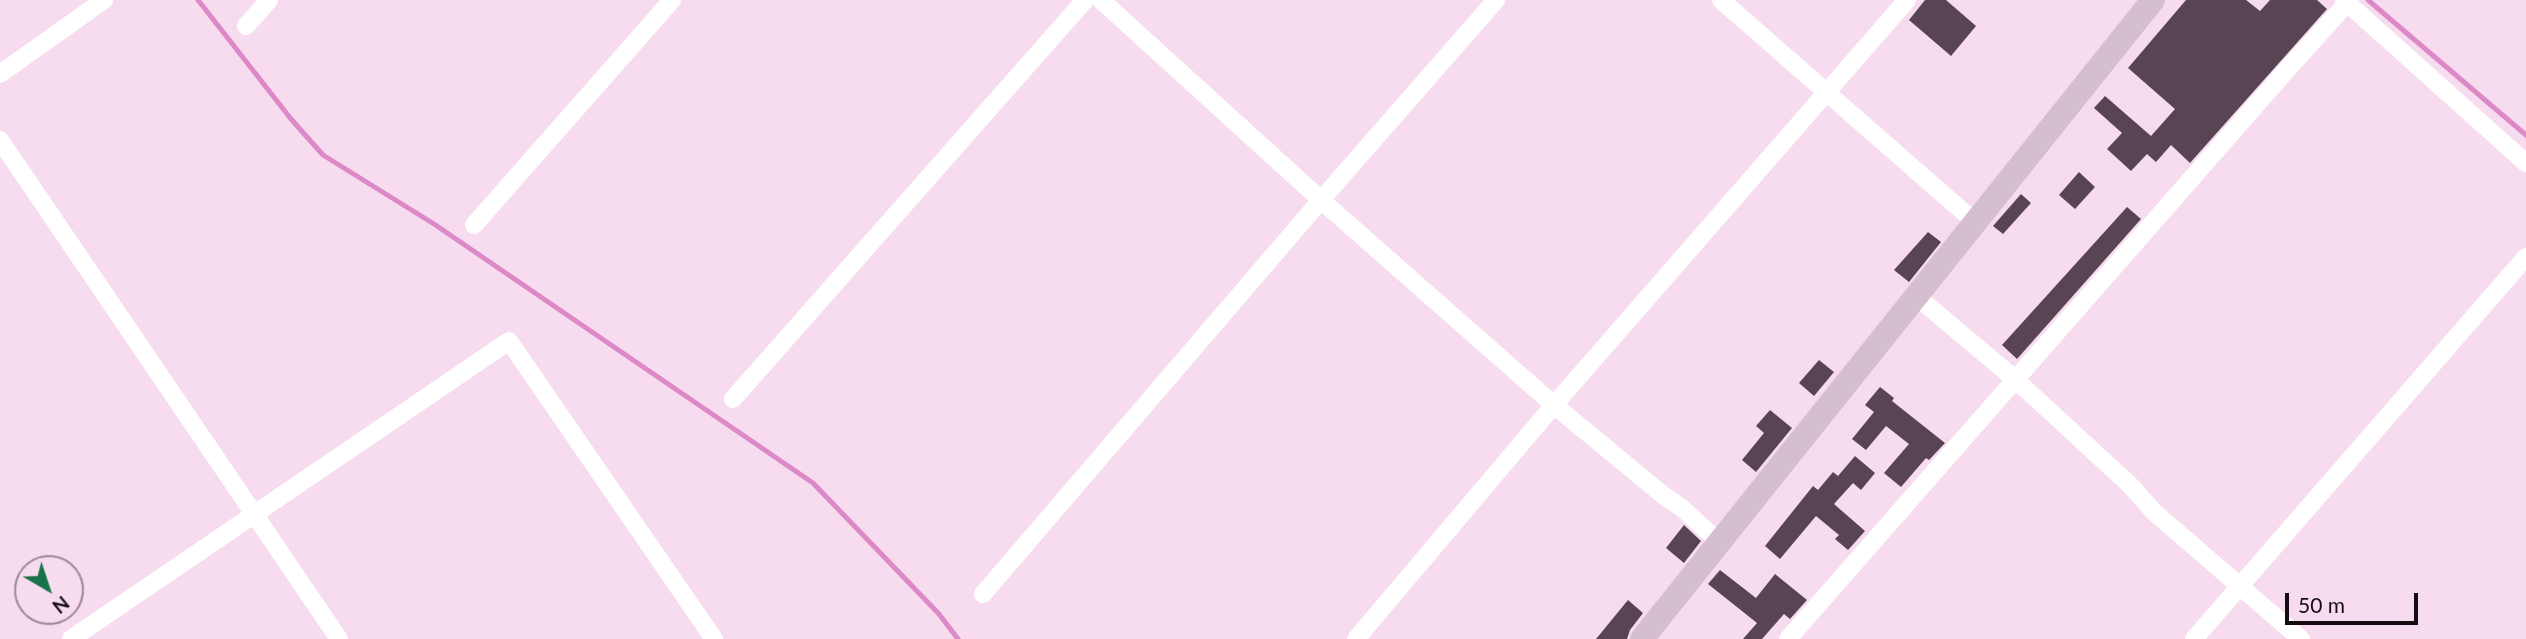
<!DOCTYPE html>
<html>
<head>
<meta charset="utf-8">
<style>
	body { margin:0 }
	#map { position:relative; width:2526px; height:639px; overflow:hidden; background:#f6dcee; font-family:Lato,sans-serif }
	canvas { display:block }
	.north { position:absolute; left:14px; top:555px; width:70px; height:70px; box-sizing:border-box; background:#f6dcee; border:2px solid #9c8996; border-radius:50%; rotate:141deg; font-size:19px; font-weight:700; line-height:28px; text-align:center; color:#160d13 }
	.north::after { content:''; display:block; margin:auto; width:24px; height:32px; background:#187348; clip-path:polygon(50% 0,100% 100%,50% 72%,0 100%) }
	.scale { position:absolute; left:2285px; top:593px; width:133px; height:32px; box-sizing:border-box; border:4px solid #160d13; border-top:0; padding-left:9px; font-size:21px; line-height:24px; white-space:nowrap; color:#160d13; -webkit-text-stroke:5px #f6dcee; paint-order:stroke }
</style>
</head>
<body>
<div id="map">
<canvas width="2526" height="639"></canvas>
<div class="north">N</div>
<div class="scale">50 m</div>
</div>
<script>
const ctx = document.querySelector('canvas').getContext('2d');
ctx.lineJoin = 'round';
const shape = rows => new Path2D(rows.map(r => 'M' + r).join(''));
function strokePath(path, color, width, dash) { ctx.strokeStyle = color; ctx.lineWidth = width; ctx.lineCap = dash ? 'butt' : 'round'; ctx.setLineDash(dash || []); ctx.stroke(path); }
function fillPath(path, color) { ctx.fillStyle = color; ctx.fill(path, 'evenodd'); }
const stream = shape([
	[198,0,291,119,323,155,434,224,813,483,939,614,958,639],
	[2368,0,2526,135]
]);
const building = shape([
	[1925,0,1946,0,1976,26,1951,56,1909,20],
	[2186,0,2246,0,2260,11,2270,0,2317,0,2327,9,2190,163,2171,145,2156,162,2147,154,2131,171,2107,149,2122,133,2094,108,2105,96,2151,136,2175,109,2128,68],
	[2079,172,2095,187,2075,209,2059,195],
	[2021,194,2031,203,2003,234,1993,226],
	[2127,207,2141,219,2017,359,2002,345],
	[1928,232,1941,242,1909,282,1894,270],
	[1819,360,1834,372,1814,396,1799,383],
	[1880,387,1894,398,1892,401,1945,443,1929,460,1926,458,1901,487,1884,473,1909,444,1886,426,1866,450,1852,439,1874,412,1865,405],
	[1770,410,1792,428,1756,472,1742,460,1764,433,1756,426],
	[1855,456,1875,473,1861,490,1853,483,1834,504,1865,531,1848,550,1835,539,1839,535,1816,516,1780,559,1765,546,1813,486,1818,490,1833,472,1838,476],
	[1684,525,1701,541,1684,563,1666,548],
	[1720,570,1756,598,1775,574,1807,600,1790,619,1784,614,1762,639,1743,639,1757,623,1708,584],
	[1628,600,1643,613,1630,630,1627,639,1596,639]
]);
const street = shape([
	[1101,0,1321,200,1455,318,1554,405,1663,495,1682,508,1720,543],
	[1721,0,1976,223],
	[2344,0,2526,163],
	[246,26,269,0],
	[0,74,104,0],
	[0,140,339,639],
	[474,225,672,0],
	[1916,296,2016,380,2131,486,2154,512,2301,639],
	[733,399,1085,0],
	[983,594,1321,200,1496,0],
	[71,639,509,341,714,639],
	[1356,639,1554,405,1907,0],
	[1788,639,2284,73,2350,0],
	[2194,639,2526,257]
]);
const secondary = shape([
	[1642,639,2153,0]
]);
strokePath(stream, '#dd88c7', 5);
fillPath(building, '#594453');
strokePath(street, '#fff', 18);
strokePath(secondary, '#d5becf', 24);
</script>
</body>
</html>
